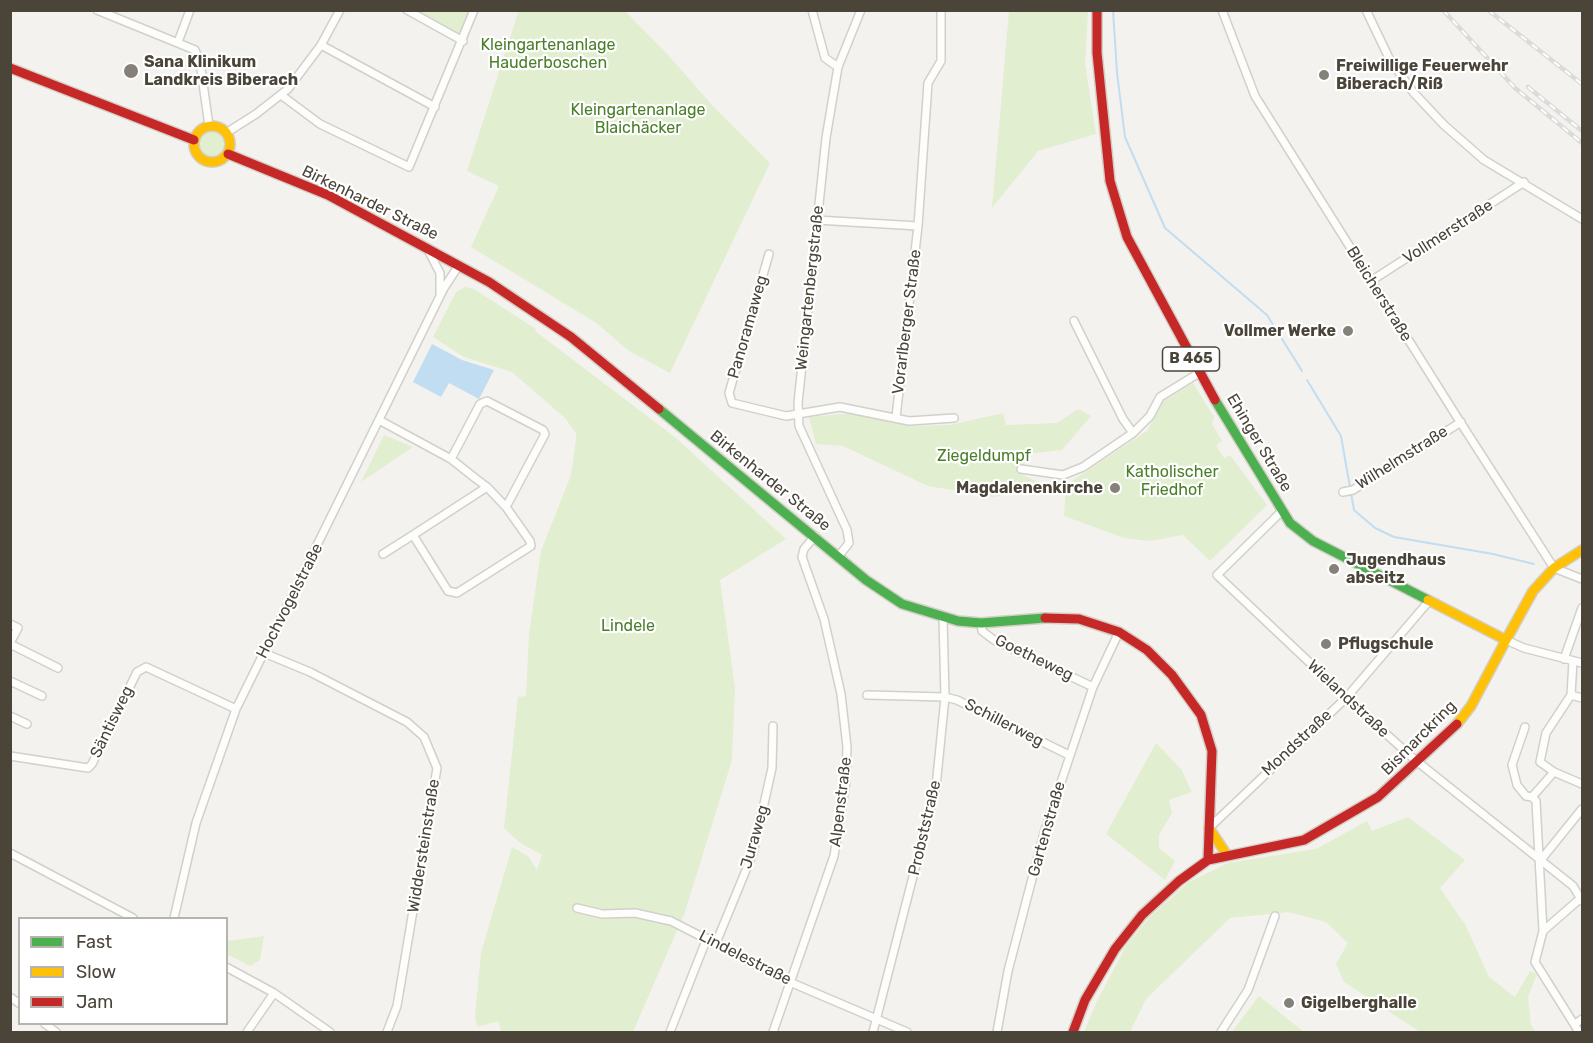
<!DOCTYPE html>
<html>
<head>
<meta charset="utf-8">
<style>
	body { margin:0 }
	#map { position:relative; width:1593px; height:1043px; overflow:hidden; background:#f4f2ee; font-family:Rubik,sans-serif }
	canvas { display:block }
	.frame { position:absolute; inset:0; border:12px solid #4b4439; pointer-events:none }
	.legend { position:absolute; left:18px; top:917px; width:210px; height:108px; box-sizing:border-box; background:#fff; border:2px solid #b7b4b0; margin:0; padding:8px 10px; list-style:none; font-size:18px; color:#4b4439 }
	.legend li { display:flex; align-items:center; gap:12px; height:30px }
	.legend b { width:30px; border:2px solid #b7b4b0 }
</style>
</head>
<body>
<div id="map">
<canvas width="1593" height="1043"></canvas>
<div class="frame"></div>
<ul class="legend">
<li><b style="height:8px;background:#4caf50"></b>Fast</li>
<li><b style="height:8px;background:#ffc107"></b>Slow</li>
<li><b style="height:8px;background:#c62828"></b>Jam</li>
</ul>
</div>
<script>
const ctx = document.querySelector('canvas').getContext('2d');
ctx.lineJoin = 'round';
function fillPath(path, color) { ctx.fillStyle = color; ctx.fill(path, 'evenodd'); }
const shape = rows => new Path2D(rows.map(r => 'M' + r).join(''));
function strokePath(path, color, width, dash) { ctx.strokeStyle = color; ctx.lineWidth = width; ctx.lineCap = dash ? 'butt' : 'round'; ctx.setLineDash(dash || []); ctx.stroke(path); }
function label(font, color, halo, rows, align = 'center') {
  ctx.font = font + ' Rubik,sans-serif'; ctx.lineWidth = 4.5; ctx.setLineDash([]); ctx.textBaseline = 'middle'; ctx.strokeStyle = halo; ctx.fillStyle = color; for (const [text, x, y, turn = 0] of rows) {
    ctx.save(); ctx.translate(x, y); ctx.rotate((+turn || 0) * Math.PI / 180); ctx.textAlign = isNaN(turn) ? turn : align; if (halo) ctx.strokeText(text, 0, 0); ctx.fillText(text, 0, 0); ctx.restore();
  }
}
const green = shape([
	[519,10,625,11,669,56,712,105,770,163,670,373,629,351,595,322,471,247,499,186,467,171],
	[413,11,471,11,462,33,456,34],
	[1009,11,1088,11,1085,64,1096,134,1038,151,992,208],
	'198 145a14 14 0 1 1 28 0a14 14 0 1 1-28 0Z',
	[465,287,474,289,536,329,535,331,676,438,786,539,720,580,735,688,732,760,685,912,633,1032,501,1032,499,1021,477,1027,475,1016,481,953,512,847,528,856,537,870,542,855,519,842,504,828,518,697,526,696,529,634,541,551,571,475,576,440,576,433,565,418,512,372,464,357,433,337,456,292],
	[1193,383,1214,417,1212,424,1222,441,1216,445,1224,458,1230,455,1267,505,1210,561,1183,535,1150,541,1124,538,1064,516,1066,485,1147,431,1163,401],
	[1078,409,1091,416,1062,450,1026,454,1023,475,1043,484,995,497,928,486,843,446,816,444,809,417,854,413,911,426,950,425,1003,413,1006,425,1057,423],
	[384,435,413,447,361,482],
	[1156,743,1181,769,1192,792,1169,800,1172,813,1159,835,1159,848,1175,861,1165,880,1106,834],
	[1408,817,1465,860,1440,888,1466,926,1489,977,1515,997,1530,971,1537,974,1528,997,1531,1025,1536,1032,1420,1032,1344,982,1336,964,1348,943,1326,922,1288,912,1230,918,1146,999,1130,1032,1084,1032,1097,1001,1126,946,1149,918,1189,882,1228,863,1316,849,1367,821,1372,831],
	[264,936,260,960,250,966,227,954,227,941],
	[1259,996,1304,1032,1232,1032]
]);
const water = shape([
	[432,344,462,360,494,370,479,399,449,383,441,397,413,382]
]);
const stream = shape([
	[1113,10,1117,73,1125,137,1165,228,1267,315,1302,371],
	[1307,380,1341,436,1354,510,1375,528,1394,537,1493,554,1534,564]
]);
const street = shape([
	[97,10,195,50,200,62,209,126],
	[407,10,463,41],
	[812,10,825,58,838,67],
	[1222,10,1255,96,1457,417,1554,568,1582,579],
	[1366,10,1389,58,1413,92,1444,125,1484,160,1582,219],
	[178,42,190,10],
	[321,45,435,107],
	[281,95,320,124,409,167,474,10],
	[226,133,256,114,288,89,321,45,340,10],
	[817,220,918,226],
	[428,250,440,273,440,293],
	[769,254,729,393,732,403,786,416,840,407,909,421,954,418],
	[1371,281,1524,182],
	[1074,321,1123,419,1133,433],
	[896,417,918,226,928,83,941,61,941,10],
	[379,420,451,459,475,478,487,487,506,507,530,541,531,546,457,593,448,591,413,535,487,487],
	[451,459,480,404,487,401,543,430,545,434,506,507],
	[1021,469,1063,475,1083,467,1133,433,1150,416,1160,397,1199,373],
	[1343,492,1353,490,1461,422],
	[1282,511,1217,575,1365,715,1414,759,1573,886,1582,901],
	[383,554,413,535],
	[838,557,849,543,847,530,799,426,798,403,826,138,838,67,861,10],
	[981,623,982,631,994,640,1093,687],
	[10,624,18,628,10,643],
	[1506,640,1524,648,1582,663],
	[10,644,58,668],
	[264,653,310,672,407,722,424,737,437,768,397,1006,387,1032],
	[1564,659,1582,608],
	[1573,661,1571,695,1546,733,1540,762,1554,772,1582,784],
	[10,681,42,696],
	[867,695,945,697,957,700,1069,755],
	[1571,695,1582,698],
	[10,716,27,724],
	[1525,727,1512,765,1517,785,1526,796,1532,797,1536,801,1543,931,1535,962,1579,1032],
	[10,756,88,768,92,764,137,672,146,667,236,709],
	[1532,797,1554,772],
	[1209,828,1346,698,1429,601],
	[10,853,133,918],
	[1540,861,1582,809],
	[577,908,602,914,635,913,671,921,792,983,907,1032],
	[174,918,196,823,236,709,444,288,459,265],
	[1543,931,1582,897],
	[716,943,753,853,772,768,773,726],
	[226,967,274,993,330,1032],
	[10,997,20,1004],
	[45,1024,56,1032],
	[1575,1024,1582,1019],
	[247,1032,274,993],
	[670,1032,707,938],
	[773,1032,834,856,846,781,847,747,841,694,824,619,802,557,804,549,815,536],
	[873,1032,936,787,945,697,943,618],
	[997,1032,1008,971,1044,833,1093,687,1119,632],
	[1221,1032,1248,990,1275,916]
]);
const fast = shape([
	[1215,400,1290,523,1313,541,1428,600],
	[659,409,866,580,902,604,958,621,981,623,1045,618]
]);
const slow = shape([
	'194 144a18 18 0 1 1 36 0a18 18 0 1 1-36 0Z',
	[1428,600,1506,640,1533,591,1554,568,1582,550],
	[1457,724,1471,706,1506,640],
	[1209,828,1227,855]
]);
const jam = shape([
	[1097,10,1097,53,1110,181,1127,237,1215,400],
	[10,68,194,140],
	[228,154,328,195,489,282,571,337,659,409],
	[1045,618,1079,619,1119,632,1147,650,1172,675,1201,715,1212,751,1208,860],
	[1073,1032,1085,1000,1115,949,1142,915,1179,881,1208,860,1304,840,1378,797,1457,724]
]);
const rail = shape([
	[1443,10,1515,88,1582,143],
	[1488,10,1582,84],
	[1528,87,1582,131]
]);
const markers = [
	[131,71,8,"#868178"],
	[1324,75,6,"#868178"],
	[1348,331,6,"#868178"],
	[1115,488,6,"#868178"],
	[1334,569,6,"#868178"],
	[1326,644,6,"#868178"],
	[1289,1003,6,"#868178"]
];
const shields = [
	[1191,359,57]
];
const shieldNames = [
	["B 465",1191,359]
];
const parkNames = [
	["Kleingartenanlage",548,45],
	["Hauderboschen",548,63],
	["Kleingartenanlage",638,110],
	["Blaichäcker",638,128],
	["Ziegeldumpf",984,456],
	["Katholischer",1172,472],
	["Friedhof",1172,490],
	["Lindele",628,626]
];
const poiNames = [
	["Sana Klinikum",144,62],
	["Landkreis Biberach",144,80],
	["Freiwillige Feuerwehr",1336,66],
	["Biberach/Riß",1336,84],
	["Vollmer Werke",1336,331,"right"],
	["Magdalenenkirche",1103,488,"right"],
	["Jugendhaus",1346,560],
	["abseitz",1346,578],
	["Pflugschule",1338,644],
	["Gigelberghalle",1301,1003]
];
const streetNames = [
	["Birkenharder Straße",370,203,26],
	["Vollmerstraße",1448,232,-33],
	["Weingartenbergstraße",810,288,-84],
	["Bleicherstraße",1379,294,58],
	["Vorarlberger Straße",907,322,-83],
	["Panoramaweg",748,327,-74],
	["Ehinger Straße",1259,443,59],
	["Wilhelmstraße",1402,458,-32],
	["Birkenharder Straße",770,481,39],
	["Hochvogelstraße",290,601,-63],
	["Goetheweg",1034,658,26],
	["Wielandstraße",1348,699,43],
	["Säntisweg",112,722,-64],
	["Schillerweg",1004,723,27],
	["Bismarckring",1419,738,-45],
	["Mondstraße",1297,743,-43],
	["Alpenstraße",841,802,-83],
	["Probststraße",925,828,-77],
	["Gartenstraße",1047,829,-74],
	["Juraweg",755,837,-74],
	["Widdersteinstraße",424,846,-81],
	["Lindelestraße",745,958,27]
];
fillPath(green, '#e1eecf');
fillPath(water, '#c0ddf1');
strokePath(stream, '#c0ddf1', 2);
strokePath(street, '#d2d0cb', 10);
strokePath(fast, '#d3cfc5', 12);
strokePath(slow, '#d3cfc5', 12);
strokePath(jam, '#d3cfc5', 12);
strokePath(street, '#fdfdfc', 7);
strokePath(fast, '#4caf50', 9);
strokePath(slow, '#ffc107', 9);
strokePath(jam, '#c62828', 9);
strokePath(rail, '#dbdbda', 4.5);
strokePath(rail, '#fff', 2, [7]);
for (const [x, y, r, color] of markers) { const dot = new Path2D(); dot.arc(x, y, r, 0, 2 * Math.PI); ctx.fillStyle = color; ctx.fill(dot); strokePath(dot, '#fff', 2); }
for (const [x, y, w] of shields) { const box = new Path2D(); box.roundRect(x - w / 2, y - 12, w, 24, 4.5); ctx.fillStyle = '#fff'; ctx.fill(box); strokePath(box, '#4b4439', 1.5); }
label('bold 15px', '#4b4439', null, shieldNames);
label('16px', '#4a7f2a', '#fff', parkNames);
label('bold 16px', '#4b4439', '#fff', poiNames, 'left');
label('16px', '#4b4439', '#fff', streetNames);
</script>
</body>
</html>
